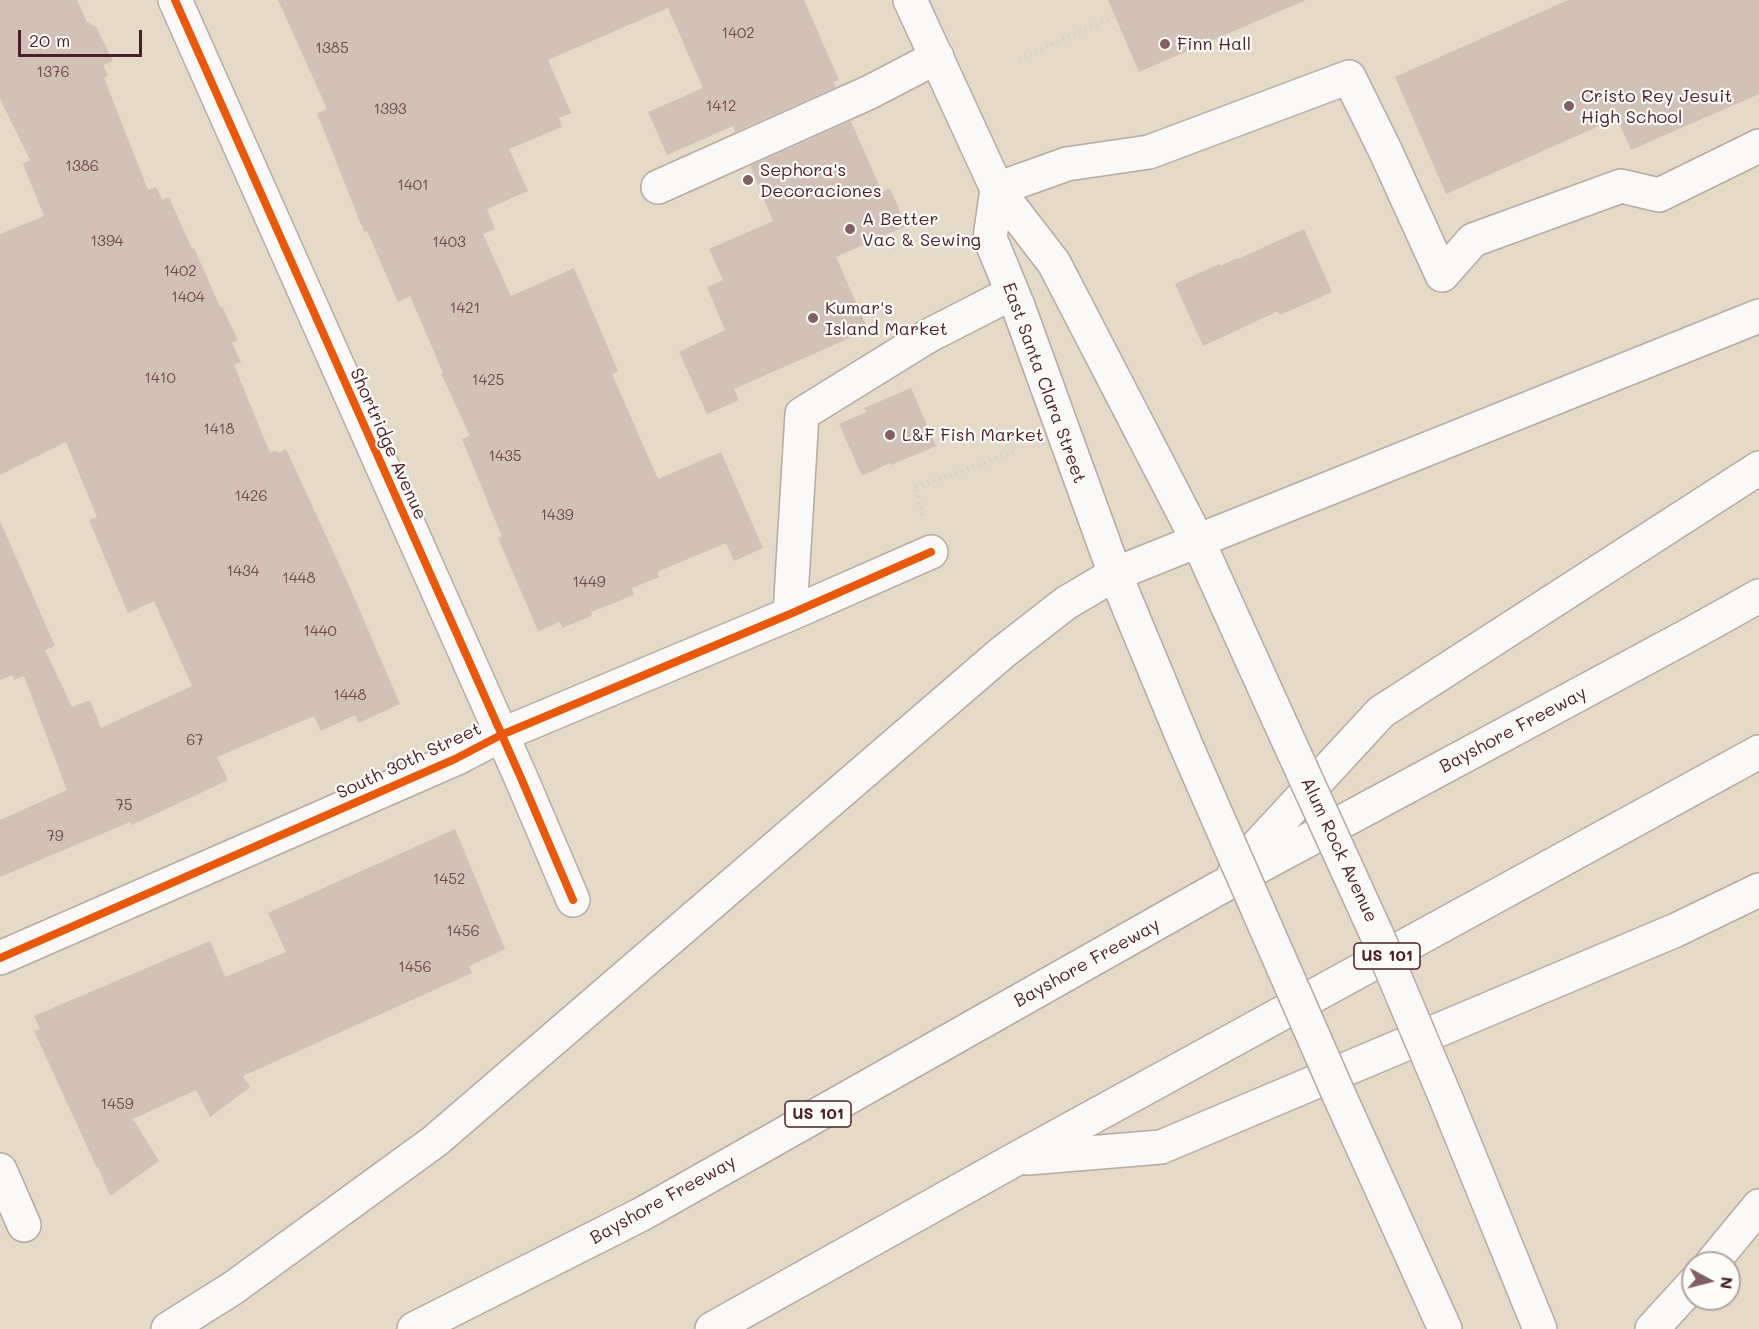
<!DOCTYPE html>
<html>
<head>
<meta charset="utf-8">
<style>
	body { margin:0 }
	#map { position:relative; width:1759px; height:1329px; overflow:hidden; background:#e5d9c8; font-family:Mali,sans-serif }
	canvas { display:block }
	.north { position:absolute; left:1681px; top:1251px; width:60px; height:60px; box-sizing:border-box; background:#fdfcf7; border:2px solid #b5a4a5; border-radius:50%; rotate:97deg; font-size:16px; font-weight:700; line-height:24px; text-align:center; color:#4a1f2b }
	.north::after { content:''; display:block; margin:auto; width:21px; height:27px; background:#806062; clip-path:polygon(50% 0,100% 100%,50% 72%,0 100%) }
	.scale { position:absolute; left:18px; top:30px; width:124px; height:27px; box-sizing:border-box; border:3px solid #4a1f2b; border-top:0; padding-left:8px; font-size:18px; line-height:21px; white-space:nowrap; color:#4a1f2b; -webkit-text-stroke:4px #fdfcf7; paint-order:stroke }
</style>
</head>
<body>
<div id="map">
<canvas width="1759" height="1329"></canvas>
<div class="north">N</div>
<div class="scale">20 m</div>
</div>
<script>
const ctx = document.querySelector('canvas').getContext('2d');
ctx.lineJoin = 'round';
function fillPath(path, color) { ctx.fillStyle = color; ctx.fill(path, 'evenodd'); }
const shape = rows => new Path2D(rows.map(r => 'M' + r).join(''));
function strokePath(path, color, width, dash) { ctx.strokeStyle = color; ctx.lineWidth = width; ctx.lineCap = dash ? 'butt' : 'round'; ctx.setLineDash(dash || []); ctx.stroke(path); }
function label(font, color, halo, rows, align = 'center') {
  ctx.font = font + ' Mali,sans-serif'; ctx.lineWidth = 4.5; ctx.setLineDash([]); ctx.textBaseline = 'middle'; ctx.strokeStyle = halo; ctx.fillStyle = color; for (const [text, x, y, turn = 0] of rows) {
    ctx.save(); ctx.translate(x, y); ctx.rotate((+turn || 0) * Math.PI / 180); ctx.textAlign = isNaN(turn) ? turn : align; if (halo) ctx.strokeText(text, 0, 0); ctx.fillText(text, 0, 0); ctx.restore();
  }
}
const building = shape([
	[0,0,77,0,87,22,96,27,113,61,103,65,108,76,104,78,148,190,156,187,162,200,169,197,192,249,194,248,220,307,222,307,238,340,232,343,241,362,234,365,270,453,276,450,278,453,286,449,351,590,400,704,359,723,355,715,321,731,314,716,217,757,228,780,132,825,130,822,0,877,0,820,67,790,24,676,14,680,12,675,0,680,0,521,55,646,45,650,72,707,90,700,101,728,192,686,154,601,128,613,89,520,97,517,66,442,0,475,0,234,44,216,23,164,30,160,0,99],
	[278,0,804,0,839,80,833,82,836,87,735,132,733,126,667,155,648,112,703,88,668,8,548,60,571,113,559,118,562,127,509,149,528,191,487,209,495,229,483,234,511,296,574,268,618,371,612,374,658,479,721,452,763,548,734,561,726,543,657,572,659,577,632,588,634,595,591,612,592,616,562,628,560,622,538,631,498,538,502,537,462,439,470,436,441,373,443,373,410,296,398,302,367,231,364,232,317,113,327,109],
	[1108,0,1306,0,1139,72],
	[1568,0,1759,0,1759,94,1631,150,1617,118,1446,194,1395,77],
	[851,121,882,192,890,188,906,226,836,257,868,330,734,389,739,400,707,414,679,352,725,330,707,287,723,280,709,249,773,221,750,166],
	[1304,229,1332,292,1280,315,1278,311,1203,346,1175,284,1219,264,1220,266,1237,258,1238,259],
	[911,388,936,446,891,465,890,463,862,476,839,424,866,412,864,408],
	[455,829,505,949,469,966,472,973,243,1076,250,1087,210,1117,196,1090,133,1119,159,1161,110,1196,98,1167,97,1168,34,1031,40,1029,34,1016,210,941,225,977,286,952,268,913]
]);
const path = shape([
	[1019,59,1115,16],
	[922,515,915,487,1014,452]
]);
const minor = shape([
	[175,0,521,778,573,900],
	[658,187,870,92,937,57],
	[997,189,1067,164,1149,152,1349,77,1385,150,1442,275,1473,240,1621,186,1659,195,1759,146],
	[790,614,802,414,928,336,1012,293],
	[0,958,455,759,501,735,790,614,931,552],
	[0,1170,24,1225]
]);
const major = shape([
	[910,0,997,189,1054,263,1198,541,1279,720],
	[997,189,990,238,1018,306,1115,574,1185,743],
	[1339,1095,1445,1329],
	[1447,1101,1540,1329]
]);
const highway = shape([
	[1235,870,1381,712,1759,468],
	[1028,1158,1161,1147,1676,930,1759,890],
	[1712,1263,1759,1206],
	[168,1329,233,1288,435,1141,1003,652,1066,603,1115,574,1759,316],
	[414,1329,642,1214,1217,889,1689,635,1759,596],
	[712,1329,1014,1160,1759,752],
	[1652,1329,1693,1284]
]);
const majorBridge = shape([
	[1279,720,1377,935,1447,1101],
	[1185,743,1339,1095]
]);
const cycleway = shape([
	[175,0,521,778,573,900],
	[0,958,455,759,501,735,790,614,931,552]
]);
const markers = [
	[1165,44,6,"#806062"],
	[1569,106,6,"#806062"],
	[748,180,6,"#806062"],
	[850,229,6,"#806062"],
	[813,318,6,"#806062"],
	[890,435,6,"#806062"]
];
const numberNames = [
	["1402",738,33],
	["1385",332,48],
	["1376",53,72],
	["1412",721,106],
	["1393",390,109],
	["1386",82,166],
	["1401",413,185],
	["1394",107,241],
	["1403",449,242],
	["1402",180,271],
	["1404",188,297],
	["1421",465,308],
	["1410",160,378],
	["1425",488,380],
	["1418",219,429],
	["1435",505,456],
	["1426",251,496],
	["1439",557,515],
	["1434",243,571],
	["1448",299,578],
	["1449",589,582],
	["1440",320,631],
	["1448",350,695],
	["67",195,740],
	["75",124,805],
	["79",55,836],
	["1452",449,879],
	["1456",463,931],
	["1456",415,967],
	["1459",117,1104]
];
const shields = [
	[1387,956,66],
	[818,1114,66]
];
const shieldNames = [
	["US 101",1387,956],
	["US 101",818,1114]
];
const poiNames = [
	["Finn Hall",1177,44],
	["Cristo Rey Jesuit",1581,96],
	["High School",1581,117],
	["Sephora's",760,170],
	["Decoraciones",760,191],
	["A Better",862,219],
	["Vac & Sewing",862,240],
	["Kumar's",825,308],
	["Island Market",825,329],
	["L&F Fish Market",902,435]
];
const streetNames = [
	["East Santa Clara Street",1044,383,70],
	["Shortridge Avenue",388,444,66],
	["Bayshore Freeway",1513,730,-28],
	["South 30th Street",409,761,-25],
	["Alum Rock Avenue",1339,850,65],
	["Bayshore Freeway",1087,963,-29],
	["Bayshore Freeway",663,1200,-29]
];
fillPath(building, '#d2c1b6');
strokePath(minor, '#b6aaa1', 36);
strokePath(major, '#b6aaa1', 36);
strokePath(highway, '#b6aaa1', 36);
strokePath(path, '#d5d0cc', 4, [1.5, 4.5]);
strokePath(minor, '#fbf9f7', 33);
strokePath(major, '#fbf9f7', 33);
strokePath(highway, '#fbf9f7', 33);
strokePath(majorBridge, '#b6aaa1', 36, []);
strokePath(majorBridge, '#fbf9f7', 33);
strokePath(cycleway, '#e8590c', 8);
for (const [x, y, r, color] of markers) { const dot = new Path2D(); dot.arc(x, y, r, 0, 2 * Math.PI); ctx.fillStyle = color; ctx.fill(dot); strokePath(dot, '#fdfcf7', 2); }
label('15px', '#6e494f', null, numberNames);
for (const [x, y, w] of shields) { const box = new Path2D(); box.roundRect(x - w / 2, y - 13, w, 26, 4.5); ctx.fillStyle = '#fdfcf7'; ctx.fill(box); strokePath(box, '#4a1f2b', 1.5); }
label('bold 16px', '#4a1f2b', null, shieldNames);
label('18px', '#4a1f2b', '#fdfcf7', poiNames, 'left');
label('18px', '#4a1f2b', '#fdfcf7', streetNames);
</script>
</body>
</html>
